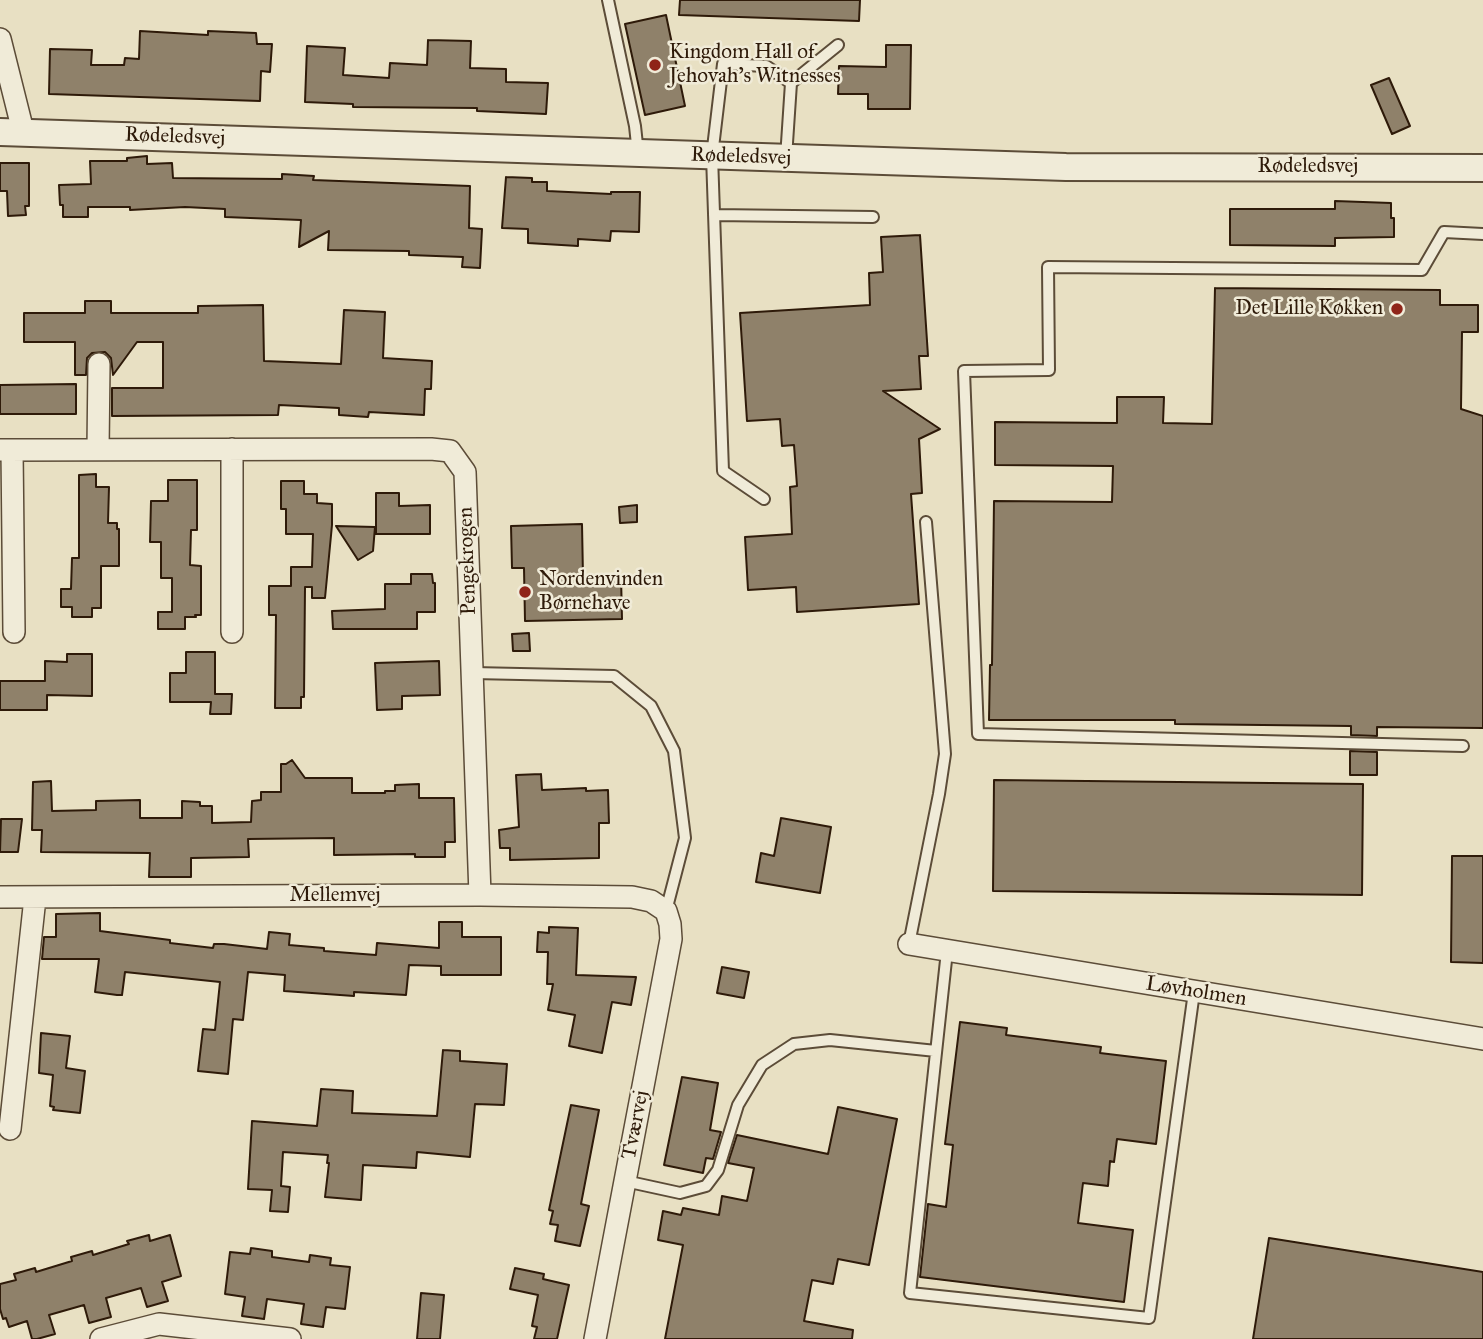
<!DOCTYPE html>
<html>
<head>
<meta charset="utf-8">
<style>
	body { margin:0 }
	canvas { display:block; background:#e8e0c3 }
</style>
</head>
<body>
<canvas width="1483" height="1339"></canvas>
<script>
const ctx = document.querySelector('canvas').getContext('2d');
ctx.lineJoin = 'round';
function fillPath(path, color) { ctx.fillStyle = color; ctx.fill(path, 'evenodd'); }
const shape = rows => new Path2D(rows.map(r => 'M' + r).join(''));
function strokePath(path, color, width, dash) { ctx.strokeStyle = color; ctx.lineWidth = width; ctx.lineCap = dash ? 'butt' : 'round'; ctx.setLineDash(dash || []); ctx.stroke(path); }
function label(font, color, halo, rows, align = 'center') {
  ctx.font = font + ' "IM FELL Great Primer",serif'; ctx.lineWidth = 5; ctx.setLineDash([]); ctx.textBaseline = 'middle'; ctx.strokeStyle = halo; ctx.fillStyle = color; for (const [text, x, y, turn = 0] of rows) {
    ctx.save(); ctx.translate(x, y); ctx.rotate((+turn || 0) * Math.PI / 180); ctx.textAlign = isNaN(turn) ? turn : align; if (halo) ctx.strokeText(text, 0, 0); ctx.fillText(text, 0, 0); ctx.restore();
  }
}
const building = shape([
	[680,0,860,0,859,21,679,15,680,0],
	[666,15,685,106,645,115,625,24,666,15],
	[140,31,208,35,208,31,256,33,257,44,272,44,270,72,261,71,260,101,49,94,50,49,92,50,91,65,124,65,125,58,139,59,140,31],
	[428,40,471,41,470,68,506,69,506,82,548,83,546,114,477,111,477,108,353,107,353,104,305,102,307,46,345,48,343,75,389,78,390,63,427,65,428,40],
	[886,45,911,45,910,109,868,109,868,94,838,94,839,66,886,67,886,45],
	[1389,78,1410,126,1392,134,1371,85,1389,78],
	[147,156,147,164,172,163,173,178,282,179,282,174,314,176,313,180,470,186,469,228,482,229,480,268,462,267,463,257,409,255,409,251,328,250,329,231,299,247,301,220,225,217,225,209,185,207,130,210,130,207,88,207,88,217,63,217,63,205,60,205,59,185,91,184,90,161,127,161,127,158,147,156],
	[0,163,29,163,29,206,25,206,26,215,8,216,7,191,0,191,0,163],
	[506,177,532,178,532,182,547,182,547,191,611,194,611,192,640,192,639,232,611,231,610,241,578,239,578,246,528,243,528,229,502,228,506,177],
	[1335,201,1391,203,1391,218,1394,218,1394,237,1335,238,1335,246,1230,245,1230,209,1335,209,1335,201],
	[920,235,928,356,919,356,921,389,883,391,940,429,919,439,922,493,911,494,919,604,797,612,796,587,748,590,745,537,792,534,790,487,797,486,794,445,782,446,780,419,747,421,740,313,870,305,869,273,883,272,881,237,920,235],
	[1215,288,1440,290,1440,305,1478,305,1478,332,1462,332,1461,409,1483,416,1483,728,1377,727,1377,736,1351,735,1351,726,1175,724,1175,720,989,720,990,665,992,665,994,501,1112,502,1113,466,995,465,995,422,1117,423,1117,397,1164,397,1163,423,1212,424,1215,288],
	[85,301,111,301,111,313,198,313,198,306,263,305,264,361,341,364,344,310,385,312,383,358,432,361,431,389,425,389,424,415,369,412,368,417,339,415,339,408,279,405,278,415,112,416,112,388,163,388,163,342,137,342,113,375,111,358,105,352,92,353,87,358,86,375,75,375,75,342,24,342,24,313,85,313,85,301],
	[76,384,76,414,0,414,0,385,76,384],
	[96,474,96,487,109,487,108,523,117,523,117,529,119,529,119,566,101,566,101,608,92,608,92,617,72,617,72,607,61,607,61,589,71,589,72,558,79,558,79,475,96,474],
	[168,480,197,480,197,530,191,530,190,565,201,566,201,615,195,615,196,617,185,617,185,629,158,629,158,612,172,612,172,578,161,578,161,542,150,542,151,501,168,501,168,480],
	[281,481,304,481,304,494,317,494,317,503,332,504,332,525,325,598,312,598,312,587,305,587,304,697,301,697,301,708,275,708,276,615,269,615,269,586,291,586,291,567,312,567,313,534,286,534,286,509,281,509,281,481],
	[376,493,399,493,399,506,430,505,430,534,376,534,376,493],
	[637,505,637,522,620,523,619,507,637,505],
	[582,524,583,577,621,576,622,619,525,621,524,568,512,568,511,526,582,524],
	[336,526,375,527,373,551,358,560,336,526],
	[411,574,432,574,433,583,435,583,435,612,417,612,417,629,333,629,332,611,385,609,385,584,411,584,411,574],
	[529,633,530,651,513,651,512,634,529,633],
	[186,652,215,652,215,694,232,694,231,714,210,714,211,702,170,702,170,673,186,673,186,652],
	[67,654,92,654,92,696,47,695,47,710,0,710,0,681,45,681,45,661,67,662,67,654],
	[439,661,440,695,402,696,402,709,377,710,375,663,439,661],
	[1350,751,1377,752,1377,775,1350,775,1350,751],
	[292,760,305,778,352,778,352,793,385,793,385,791,395,791,395,785,419,784,419,798,454,798,455,842,445,842,445,857,415,857,415,854,334,855,334,838,248,839,249,857,191,858,191,877,149,877,150,853,41,852,42,830,32,830,33,782,51,781,52,811,96,810,96,801,140,800,140,818,182,818,182,801,200,802,200,806,212,806,212,823,251,822,252,801,261,800,261,792,281,792,281,764,286,764,292,760],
	[541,774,542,790,586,788,586,791,608,790,609,823,599,823,599,858,510,860,510,848,500,848,499,830,519,827,516,775,541,774],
	[994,780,1363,784,1362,895,993,891,994,780],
	[781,818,831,827,820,893,756,882,761,853,774,856,781,818],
	[1,819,22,819,18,852,0,852,1,819],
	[1452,856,1483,856,1483,963,1451,962,1452,856],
	[100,913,100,931,170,940,170,943,213,948,214,944,224,944,267,949,269,932,290,934,289,945,324,948,324,951,376,955,377,943,439,948,439,922,462,922,462,937,501,937,501,975,441,975,441,966,409,965,406,995,354,992,354,996,284,991,285,975,248,972,243,1020,233,1019,228,1074,198,1071,203,1029,215,1030,220,982,125,972,122,995,117,995,95,992,99,959,42,959,44,937,56,937,56,914,100,913],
	[549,927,578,928,576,975,636,977,631,1005,612,1002,602,1053,569,1046,575,1015,548,1010,553,984,547,984,548,952,537,952,538,932,549,933,549,927],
	[722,967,749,972,744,998,717,993,722,967],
	[960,1022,1007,1028,1006,1035,1101,1047,1100,1053,1166,1061,1156,1144,1117,1139,1114,1162,1110,1161,1108,1186,1083,1183,1078,1223,1133,1230,1124,1302,920,1277,928,1204,946,1207,953,1145,945,1144,960,1022],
	[41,1033,70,1036,66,1068,85,1071,80,1113,53,1110,54,1107,50,1106,53,1075,39,1073,41,1033],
	[443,1050,460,1051,460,1061,507,1064,504,1105,475,1104,470,1157,417,1152,416,1168,363,1165,361,1200,325,1197,329,1163,327,1163,328,1155,283,1152,281,1186,290,1187,288,1212,270,1211,272,1190,248,1189,252,1121,317,1126,321,1089,353,1091,352,1113,437,1116,443,1050],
	[682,1077,718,1083,710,1130,721,1132,713,1159,706,1158,703,1173,664,1165,682,1077],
	[571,1105,599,1110,581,1204,589,1206,580,1246,555,1241,558,1225,550,1224,553,1211,549,1210,571,1105],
	[838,1107,897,1119,869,1265,838,1259,833,1284,812,1280,804,1321,853,1330,852,1339,665,1339,683,1245,658,1240,663,1211,681,1215,683,1208,719,1215,722,1196,747,1201,754,1168,728,1163,737,1135,828,1154,838,1107],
	[149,1235,150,1241,170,1235,181,1276,162,1282,168,1301,147,1307,141,1288,106,1298,111,1317,89,1323,84,1305,49,1315,55,1334,37,1339,32,1339,27,1321,9,1327,6,1318,3,1319,0,1309,0,1284,16,1280,14,1274,35,1268,36,1272,72,1261,71,1257,92,1251,93,1255,129,1244,127,1241,149,1235],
	[1269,1238,1483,1272,1483,1339,1253,1339,1269,1238],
	[251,1248,272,1251,272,1257,309,1262,310,1255,331,1258,330,1265,350,1267,345,1309,326,1307,323,1327,301,1324,304,1304,267,1299,264,1319,242,1316,245,1297,225,1294,230,1252,250,1254,251,1248],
	[515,1268,544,1274,543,1279,569,1285,557,1339,534,1339,537,1327,532,1326,538,1295,510,1289,515,1268],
	[421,1293,444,1295,440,1339,417,1339,421,1293]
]);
const service = shape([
	[608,0,635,126,638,154],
	[786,158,791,83,838,45],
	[714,215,873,217],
	[764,499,723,471,712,156,723,64,766,66,791,83],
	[473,673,614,676,651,706,674,751,685,838,666,911],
	[1463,746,978,734,964,371,1049,370,1048,267,1422,270,1444,232,1483,234],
	[909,944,939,794,945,754,926,522],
	[947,951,910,1293,1149,1318,1194,992],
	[625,1181,680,1193,706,1186,718,1170,738,1105,762,1065,794,1044,830,1040,936,1051]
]);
const minor = shape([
	[0,39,23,131],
	[232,449,232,632],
	[0,450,431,449,450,451,465,472,480,895],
	[12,450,14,632],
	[98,450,99,364],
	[0,897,480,895,632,897,651,901,666,911,670,924,671,939,595,1339],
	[909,944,1483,1039],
	[10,1129,35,898],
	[101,1339,159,1324,290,1339]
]);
const tertiary = shape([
	[0,132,1066,167,1483,168]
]);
const markers = [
	[655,65,7,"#8f2418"],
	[1397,309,7,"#8f2418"],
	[525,592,7,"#8f2418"]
];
const poiNames = [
	["Kingdom Hall of",669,53],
	["Jehovah's Witnesses",669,77],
	["Det Lille Køkken",1383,309,"right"],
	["Nordenvinden",539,580],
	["Børnehave",539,604]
];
const streetNames = [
	["Rødeledsvej",175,137,2],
	["Rødeledsvej",741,157,2],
	["Rødeledsvej",1308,167],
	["Pengekrogen",468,561,-92],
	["Mellemvej",335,896],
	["Løvholmen",1196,992,9],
	["Tværvej",636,1125,-79]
];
fillPath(building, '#8f816a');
strokePath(building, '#2e1a09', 2);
strokePath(service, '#5c4c38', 14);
strokePath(minor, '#5c4c38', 24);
strokePath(tertiary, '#5c4c38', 30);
strokePath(service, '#f0ebd8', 10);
strokePath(minor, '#f0ebd8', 21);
strokePath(tertiary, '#f0ebd8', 26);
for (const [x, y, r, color] of markers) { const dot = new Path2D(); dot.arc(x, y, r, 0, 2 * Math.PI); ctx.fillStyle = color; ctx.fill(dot); strokePath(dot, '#f0ebd8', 2.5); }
label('21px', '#2e1a09', '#f0ebd8', poiNames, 'left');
label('21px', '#2e1a09', '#f0ebd8', streetNames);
</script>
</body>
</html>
